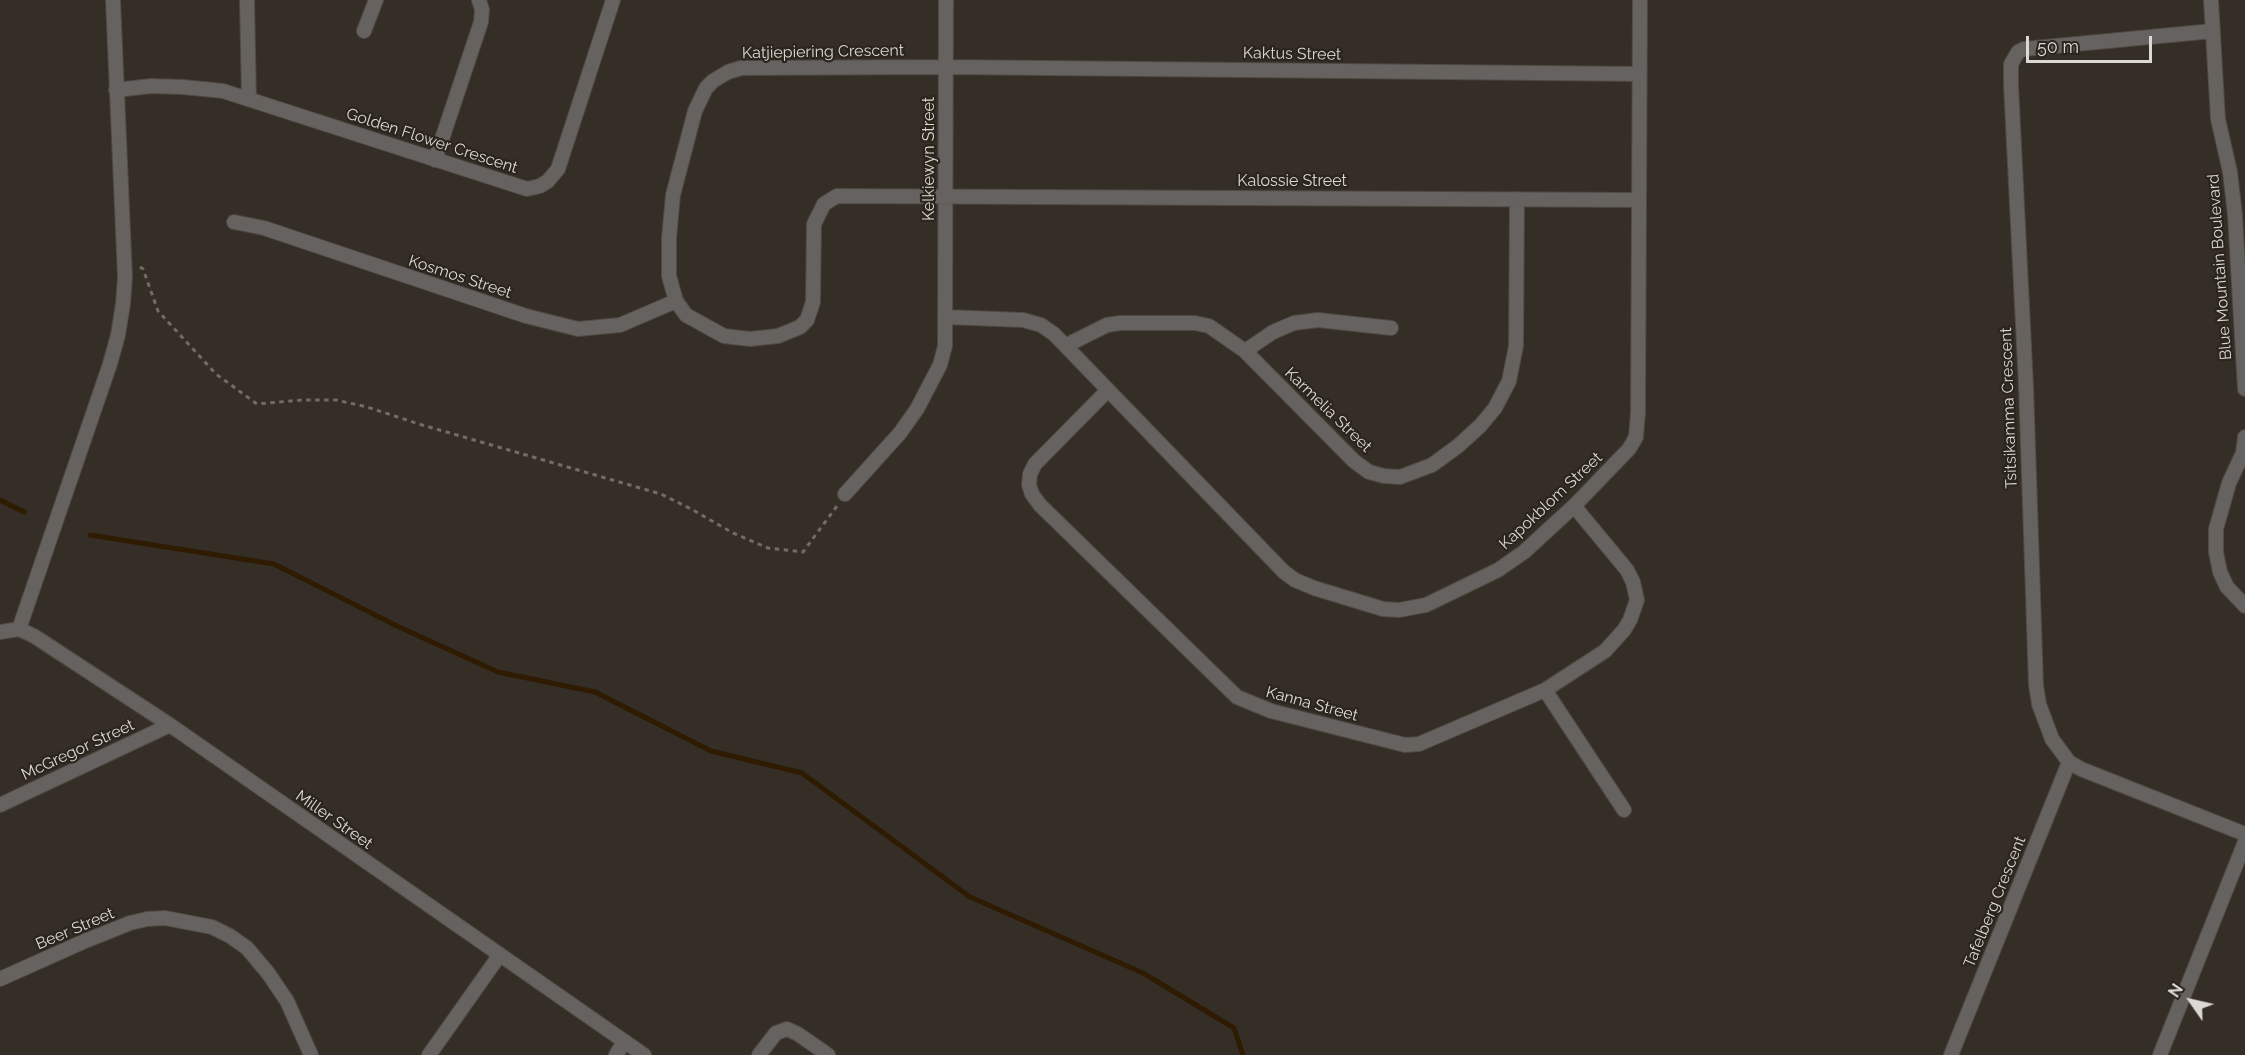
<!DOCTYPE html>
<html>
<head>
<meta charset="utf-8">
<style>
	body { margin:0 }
	#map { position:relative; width:2245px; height:1055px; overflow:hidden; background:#352e27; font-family:Raleway,sans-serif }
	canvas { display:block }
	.north { position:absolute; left:2161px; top:971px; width:60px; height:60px; -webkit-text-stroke:4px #2b251e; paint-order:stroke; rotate:304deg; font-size:16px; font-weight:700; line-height:24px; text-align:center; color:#dcd8d3 }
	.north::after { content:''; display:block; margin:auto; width:21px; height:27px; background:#dcd8d3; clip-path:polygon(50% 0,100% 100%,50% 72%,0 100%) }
	.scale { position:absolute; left:2026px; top:36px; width:126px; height:27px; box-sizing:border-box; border:3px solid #dcd8d3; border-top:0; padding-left:8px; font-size:18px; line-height:21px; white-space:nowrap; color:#dcd8d3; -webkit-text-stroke:4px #2b251e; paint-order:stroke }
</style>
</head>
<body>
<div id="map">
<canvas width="2245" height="1055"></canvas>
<div class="north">N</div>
<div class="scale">50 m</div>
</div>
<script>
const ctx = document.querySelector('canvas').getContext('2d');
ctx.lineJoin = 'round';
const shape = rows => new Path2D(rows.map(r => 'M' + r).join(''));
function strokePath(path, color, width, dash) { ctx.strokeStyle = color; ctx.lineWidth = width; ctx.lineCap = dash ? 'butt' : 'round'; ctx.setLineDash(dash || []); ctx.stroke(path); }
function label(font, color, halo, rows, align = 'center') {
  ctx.font = font + ' Raleway,sans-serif'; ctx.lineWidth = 4.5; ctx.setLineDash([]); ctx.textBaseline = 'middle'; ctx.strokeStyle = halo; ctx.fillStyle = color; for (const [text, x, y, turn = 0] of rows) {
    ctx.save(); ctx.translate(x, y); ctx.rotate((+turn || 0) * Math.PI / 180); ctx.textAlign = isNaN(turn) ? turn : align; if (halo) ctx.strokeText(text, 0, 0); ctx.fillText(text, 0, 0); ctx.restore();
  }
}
const stream = shape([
	[0,500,24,512],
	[90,535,274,564,399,627,498,672,595,692,711,751,802,773,970,897,1143,973,1234,1028,1243,1055]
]);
const path = shape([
	[140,267,143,269,158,311,216,374,257,404,302,400,336,400,367,407,422,425,661,494,693,510,733,533,768,548,803,552,837,506]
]);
const minor = shape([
	[247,0,249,99],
	[2211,0,2218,119,2230,172,2235,215,2245,389],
	[364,31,376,0],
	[2213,31,2024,49,2018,52,2011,64,2011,85,2026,386,2036,685,2039,704,2052,739,2069,762,2081,769,2245,834],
	[1639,74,946,67,741,68,728,72,713,81,706,88,695,111,673,195,669,238,669,276,676,301,686,315,724,336,750,339,778,336,800,327,807,320,813,302,814,224,824,204,837,196,1639,200],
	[116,90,151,86,183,87,223,91,527,189,540,186,548,181,558,169,613,0],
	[435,160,481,22,482,10,479,0],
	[234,222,264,228,526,316,578,329,620,325,676,301],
	[946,317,1023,320,1041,325,1054,334,1284,572,1295,580,1314,588,1383,609,1399,610,1426,605,1498,570,1524,552,1574,506,1629,449,1636,437,1638,412,1640,0],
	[1067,345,1107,325,1120,323,1195,323,1209,326,1245,351,1354,461,1369,472,1384,476,1400,477,1432,465,1458,446,1480,426,1495,408,1509,381,1516,346,1517,199],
	[1245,351,1273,332,1294,323,1318,320,1391,328],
	[1108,390,1035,464,1030,474,1029,485,1032,494,1040,505,1237,697,1271,711,1405,745,1419,744,1545,690,1605,651,1624,630,1630,620,1637,600,1633,582,1627,570,1574,506],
	[2245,437,2243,453,2229,483,2216,529,2216,552,2220,572,2227,587,2245,606],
	[845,494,900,433,917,409,940,365,945,346,946,0],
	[19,629,110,364,118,335,123,304,125,277,113,0],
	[0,632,19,629,34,636,170,725,644,1055],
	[1545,690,1624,810],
	[0,805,170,725],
	[0,979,85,941,130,923,147,919,165,918,212,927,230,936,247,948,268,973,287,1001,311,1055],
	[429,1055,499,956],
	[616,1055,624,1042],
	[759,1055,776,1033,787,1029,798,1034,828,1055],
	[1951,1055,2069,762],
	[2160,1055,2245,842]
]);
const streetNames = [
	["Katjiepiering Crescent",823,52,-1],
	["Kaktus Street",1292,54,1],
	["Golden Flower Crescent",432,141,18],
	["Kelkiewyn Street",929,159,-90],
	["Kalossie Street",1292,181],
	["Blue Mountain Boulevard",2220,267,-94],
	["Kosmos Street",460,277,18],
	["Tsitsikamma Crescent",2009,408,-92],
	["Karmelia Street",1328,410,44],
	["Kapokblom Street",1551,501,-43],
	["Kanna Street",1312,704,15],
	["McGregor Street",78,750,-25],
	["Miller Street",334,820,35],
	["Tafelberg Crescent",1995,902,-68],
	["Beer Street",75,929,-23]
];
strokePath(stream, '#2e1b01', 5);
strokePath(minor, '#504943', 16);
strokePath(path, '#726c66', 3, [4.5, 4.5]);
strokePath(minor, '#65625f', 14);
label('16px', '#dcd8d3', '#2b251e', streetNames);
</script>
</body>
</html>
